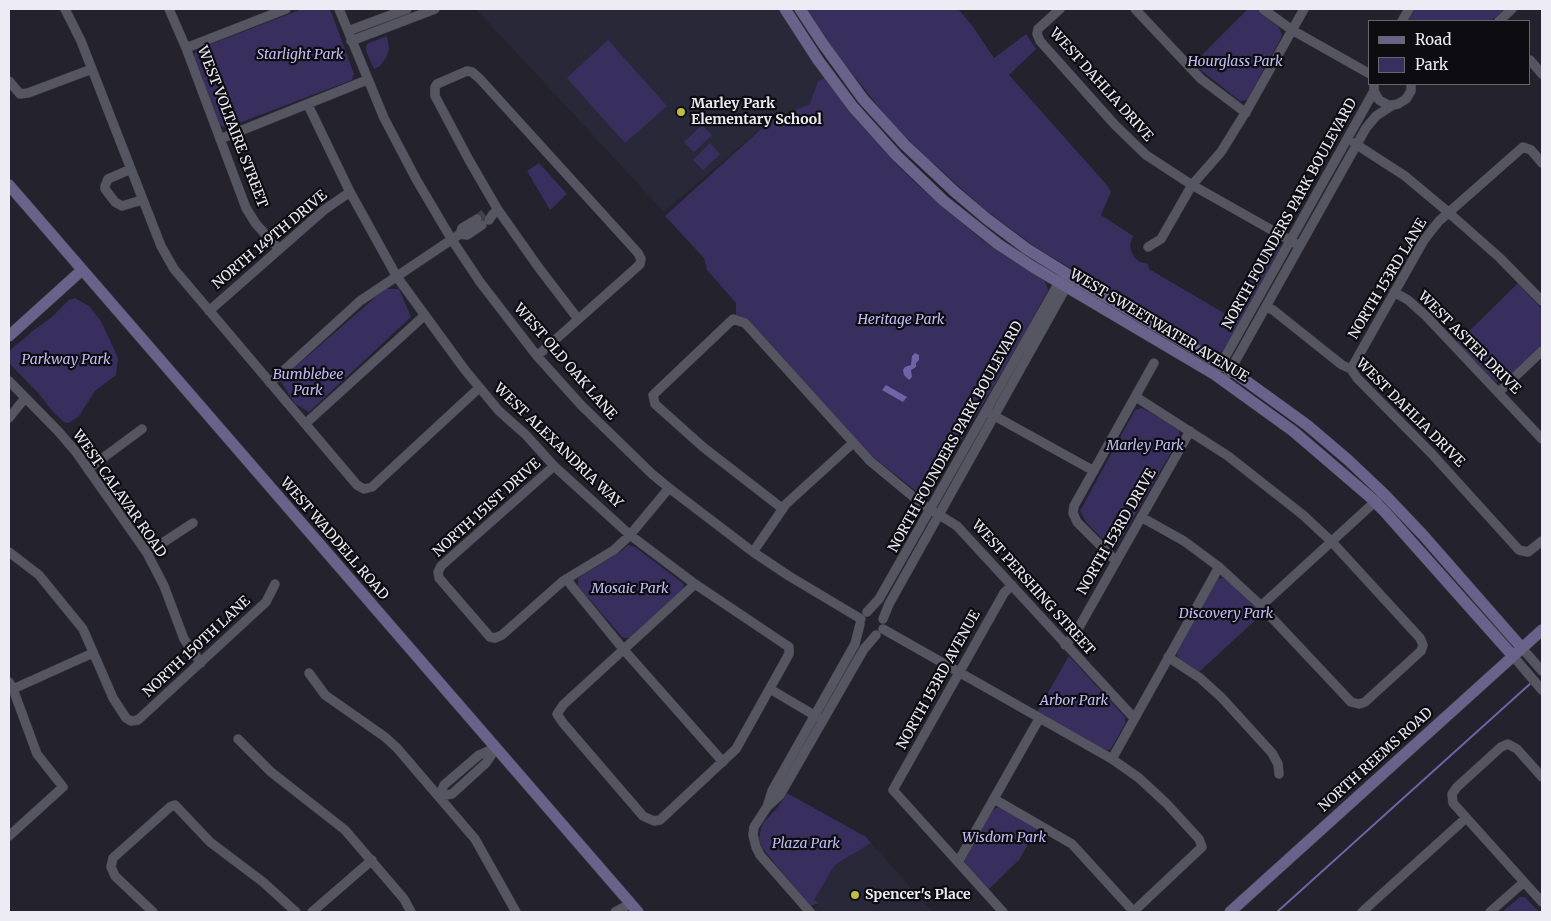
<!DOCTYPE html>
<html>
<head>
<meta charset="utf-8">
<style>
	body { margin:0 }
	#map { position:relative; width:1551px; height:921px; overflow:hidden; background:#23222d; font-family:Merriweather,serif }
	canvas { display:block }
	.frame { position:absolute; inset:0; border:10px solid #edecf4; pointer-events:none }
	.legend { position:absolute; left:1368px; top:20px; width:162px; height:65px; box-sizing:border-box; background:#0d0c11; border:1px solid #67666c; margin:0; padding:6px 9px; list-style:none; font-size:15px; color:#edecf4 }
	.legend li { display:flex; align-items:center; gap:10px; height:25px }
	.legend b { width:25px; border:1px solid #67666c }
</style>
</head>
<body>
<div id="map">
<canvas width="1551" height="921"></canvas>
<div class="frame"></div>
<ul class="legend">
<li><b style="height:6px;background:#69638b"></b>Road</li>
<li><b style="height:14px;background:#382f5f"></b>Park</li>
</ul>
</div>
<script>
const ctx = document.querySelector('canvas').getContext('2d');
ctx.lineJoin = 'round';
function fillPath(path, color) { ctx.fillStyle = color; ctx.fill(path, 'evenodd'); }
const shape = rows => new Path2D(rows.map(r => 'M' + r).join(''));
function strokePath(path, color, width, dash) { ctx.strokeStyle = color; ctx.lineWidth = width; ctx.lineCap = dash ? 'butt' : 'round'; ctx.setLineDash(dash || []); ctx.stroke(path); }
function label(font, color, halo, rows, align = 'center') {
  ctx.font = font + ' Merriweather,serif'; ctx.lineWidth = 4.5; ctx.setLineDash([]); ctx.textBaseline = 'middle'; ctx.strokeStyle = halo; ctx.fillStyle = color; for (const [text, x, y, turn = 0] of rows) {
    ctx.save(); ctx.translate(x, y); ctx.rotate((+turn || 0) * Math.PI / 180); ctx.textAlign = isNaN(turn) ? turn : align; if (halo) ctx.strokeText(text, 0, 0); ctx.fillText(text, 0, 0); ctx.restore();
  }
}
const built = shape([
	[476,9,779,9,826,78,810,104,770,121,664,212],
	[871,843,933,912,810,912,818,904,814,900,835,865]
]);
const green = shape([
	[302,9,330,9,354,74,352,80,226,128,220,125,194,56,196,50],
	[807,9,958,9,971,24,994,58,1026,34,1036,49,1009,75,1106,184,1111,192,1101,215,1133,236,1130,244,1131,251,1135,258,1140,262,1148,264,1149,269,1229,316,1271,240,1281,247,1228,344,1221,353,1215,354,1035,247,983,208,923,154,890,121,838,56],
	[1248,9,1256,9,1279,27,1282,36,1247,100,1240,101,1193,64],
	[1414,9,1505,9,1491,21,1407,21],
	[387,36,389,48,387,56,380,66,374,69,366,51,366,46,369,43],
	[608,40,667,106,625,143,567,78],
	[826,78,857,120,897,165,920,187,981,239,1045,281,1048,290,1021,340,929,494,921,495,868,453,747,321,736,315,736,303,707,270,704,258,665,216,770,121,810,104,818,81],
	[702,125,712,135,694,152,684,142],
	[710,143,720,154,703,170,693,160],
	[539,163,567,194,550,210,527,171],
	[1518,283,1542,309,1542,346,1504,382,1496,382,1457,343],
	[385,289,399,289,411,317,309,412,295,404,280,380],
	[75,298,89,306,101,321,118,358,116,375,95,391,79,416,69,423,64,422,54,413,39,394,9,363,9,351,34,330,52,317,69,300],
	[1142,408,1179,429,1180,437,1117,546,1112,549,1086,522,1080,511,1135,410],
	[628,545,635,547,684,584,683,589,630,638,623,638,578,586,578,578,620,552],
	[1224,578,1262,614,1199,672,1178,658,1176,652,1217,579],
	[1069,656,1125,717,1125,724,1110,750,1105,750,1037,712],
	[787,793,866,837,871,843,835,865,814,900,819,903,810,906,762,848,759,839,761,828,764,822,778,807],
	[999,807,1037,828,1019,860,988,890,965,863,965,858,993,810],
	[1520,897,1525,897,1539,912,1502,912]
]);
const water = shape([
	[915,353,919,355,919,360,916,363,916,367,911,370,912,377,909,380,904,375,903,370,905,367,911,365,912,356],
	[886,385,907,397,903,402,882,390]
]);
const stream = shape([
	[1277,912,1531,683]
]);
const streetTunnel = shape([
	[477,219,485,213]
]);
const street = shape([
	[65,9,81,41,161,246,174,269,357,485,364,489,372,487,479,388],
	[169,9,186,48,246,208,256,224,279,249],
	[339,9,384,118,416,179,452,240,480,282,537,356,581,405,652,474,669,488,753,552,789,576,861,619],
	[1060,9,1038,29,1037,34,1040,41,1115,125,1146,155,1192,185,1300,246],
	[1135,9,1201,79,1246,113],
	[1263,9,1292,30,1370,74],
	[1402,21,1409,9],
	[1499,21,1512,9],
	[348,31,407,9],
	[351,41,435,9],
	[186,48,286,9],
	[1530,60,1542,74],
	[9,81,20,94,28,93,92,69],
	[1374,84,1374,91,1379,100,1388,105,1393,105,1398,104,1406,99,1411,91,1411,84],
	[308,105,350,192,397,277,465,370,499,411,526,435,554,466,630,535,695,584,789,647,789,654,736,749,660,820,654,821,643,816,563,723,557,714,563,705,695,584],
	[220,139,367,80],
	[1354,143,1405,176,1448,212,1500,258,1542,301],
	[131,169,108,179,105,186,105,189,115,202,122,206,142,200],
	[489,220,493,214,498,210],
	[460,234,467,235,482,225],
	[460,234,462,228,477,219],
	[1148,247,1161,239,1192,185,1221,152,1247,110,1304,9],
	[1394,292,1408,300,1426,316,1542,439],
	[1266,307,1273,310,1342,365,1351,369,1357,378,1432,454,1519,550,1528,552,1542,541],
	[209,311,324,210,350,192],
	[537,356,637,267,640,264,641,259,638,253,480,79,472,72,467,71,437,84,435,87,435,96,469,160,498,210,539,268,578,319],
	[1219,368,1374,91],
	[1351,369,1424,240,1439,221,1523,147,1531,150,1542,163],
	[1228,374,1366,128,1376,116,1393,105],
	[9,381,58,431,76,452,147,553,164,586,184,639,201,663],
	[270,383,360,301,460,234],
	[1499,392,1542,351],
	[1136,397,1228,456,1303,515,1332,542,1420,638,1423,645,1421,651,1365,702,1359,704,1351,702,1257,602,1219,567,1184,541,1141,517],
	[991,414,1094,471],
	[9,418,25,398],
	[305,424,425,315],
	[554,466,441,566,438,572,439,578,490,637,495,638,502,635,563,581,614,550,630,535,669,488],
	[88,469,142,429],
	[783,509,703,447,655,404,653,395,733,319,745,323,870,461,922,504,957,526,1134,718],
	[9,552,39,575,83,629,113,698,126,718,131,721,138,720,266,602,275,584],
	[753,552,786,504,853,443],
	[147,553,193,523],
	[1116,561,1077,522,1073,513,1074,506,1154,363],
	[566,579,624,650,723,762],
	[1261,606,1378,499],
	[867,612,879,599,1062,277],
	[883,619,889,604,1069,282],
	[883,629,1112,759,1139,778,1167,804,1199,839,1202,847,1133,912],
	[1065,645,1074,636,1190,431],
	[1522,648,1542,671],
	[1513,656,1542,690],
	[1168,657,1200,678,1222,698,1272,753,1278,764,1279,774],
	[309,673,325,695,385,737,397,748,475,839,516,912],
	[9,682,13,689,37,754,63,787,9,836],
	[13,689,93,653],
	[770,689,819,718],
	[238,739,271,772,345,830,404,899,411,912],
	[1112,759,1219,567],
	[1542,777,1517,749,1508,744,1501,747,1457,787,1452,794,1453,803,1542,902],
	[439,796,452,794,486,763,496,748],
	[439,796,444,785,479,755,495,748],
	[994,799,1072,844,1134,912],
	[767,807,772,791,855,644,860,624],
	[958,862,1039,719],
	[153,912,115,876,111,867,113,858,170,807,175,805,210,842,263,882,296,912],
	[312,912,372,860],
	[615,912,630,904],
	[810,912,760,855,756,847,753,835,754,827,767,807,780,795,864,649,876,635],
	[1003,912,893,790,1004,593,1012,585],
	[1362,912,1466,818],
	[1490,912,1524,882]
]);
const secondary = shape([
	[785,9,818,60,853,107,897,156,944,201,998,244,1033,267,1214,374,1293,431,1370,497,1385,512,1513,656],
	[800,9,823,44,863,99,905,145,955,192,987,219,1027,249,1072,277,1231,370,1307,425,1347,459,1384,494,1423,535,1522,648],
	[9,185,638,912],
	[9,336,82,270],
	[1230,912,1542,630]
]);
const markers = [
	[681,112,5,"#bfbe42"],
	[855,895,5,"#bfbe42"]
];
const parkNames = [
	["Starlight Park",300,55],
	["Hourglass Park",1235,62],
	["Heritage Park",901,320],
	["Parkway Park",66,360],
	["Bumblebee",308,375],
	["Park",308,391],
	["Marley Park",1145,446],
	["Mosaic Park",630,589],
	["Discovery Park",1226,614],
	["Arbor Park",1074,701],
	["Wisdom Park",1004,838],
	["Plaza Park",806,844]
];
const streetNames = [
	["WEST DAHLIA DRIVE",1101,85,48],
	["WEST VOLTAIRE STREET",232,127,69],
	["NORTH FOUNDERS PARK BOULEVARD",1290,214,-61],
	["NORTH 149TH DRIVE",270,240,-40],
	["NORTH 153RD LANE",1388,279,-59],
	["WEST SWEETWATER AVENUE",1159,326,31],
	["WEST ASTER DRIVE",1469,343,45],
	["WEST OLD OAK LANE",565,362,49],
	["WEST DAHLIA DRIVE",1410,413,45],
	["NORTH FOUNDERS PARK BOULEVARD",956,437,-61],
	["WEST ALEXANDRIA WAY",558,446,44],
	["WEST CALAVAR ROAD",119,494,55],
	["NORTH 151ST DRIVE",487,508,-42],
	["NORTH 153RD DRIVE",1117,532,-60],
	["WEST WADDELL ROAD",334,539,49],
	["WEST PERSHING STREET",1033,588,48],
	["NORTH 150TH LANE",197,647,-43],
	["NORTH 153RD AVENUE",939,680,-61],
	["NORTH REEMS ROAD",1376,760,-42]
];
const poiNames = [
	["Marley Park",691,104],
	["Elementary School",691,120],
	["Spencer's Place",865,895]
];
fillPath(built, '#292839');
fillPath(green, '#382f5f');
fillPath(water, '#6e64a7');
strokePath(stream, '#6e64a7', 2);
strokePath(streetTunnel, '#41404b', 9, [9, 4.5]);
strokePath(street, '#3e3c46', 10);
strokePath(secondary, '#3e3c46', 12);
strokePath(street, '#565562', 9);
strokePath(secondary, '#69638b', 11);
for (const [x, y, r, color] of markers) { const dot = new Path2D(); dot.arc(x, y, r, 0, 2 * Math.PI); ctx.fillStyle = color; ctx.fill(dot); strokePath(dot, '#0d0c11', 2); }
label('italic 14px', '#c2bcf6', '#0d0c11', parkNames);
label('14px', '#edecf4', '#0d0c11', streetNames);
label('bold 14px', '#edecf4', '#0d0c11', poiNames, 'left');
</script>
</body>
</html>
